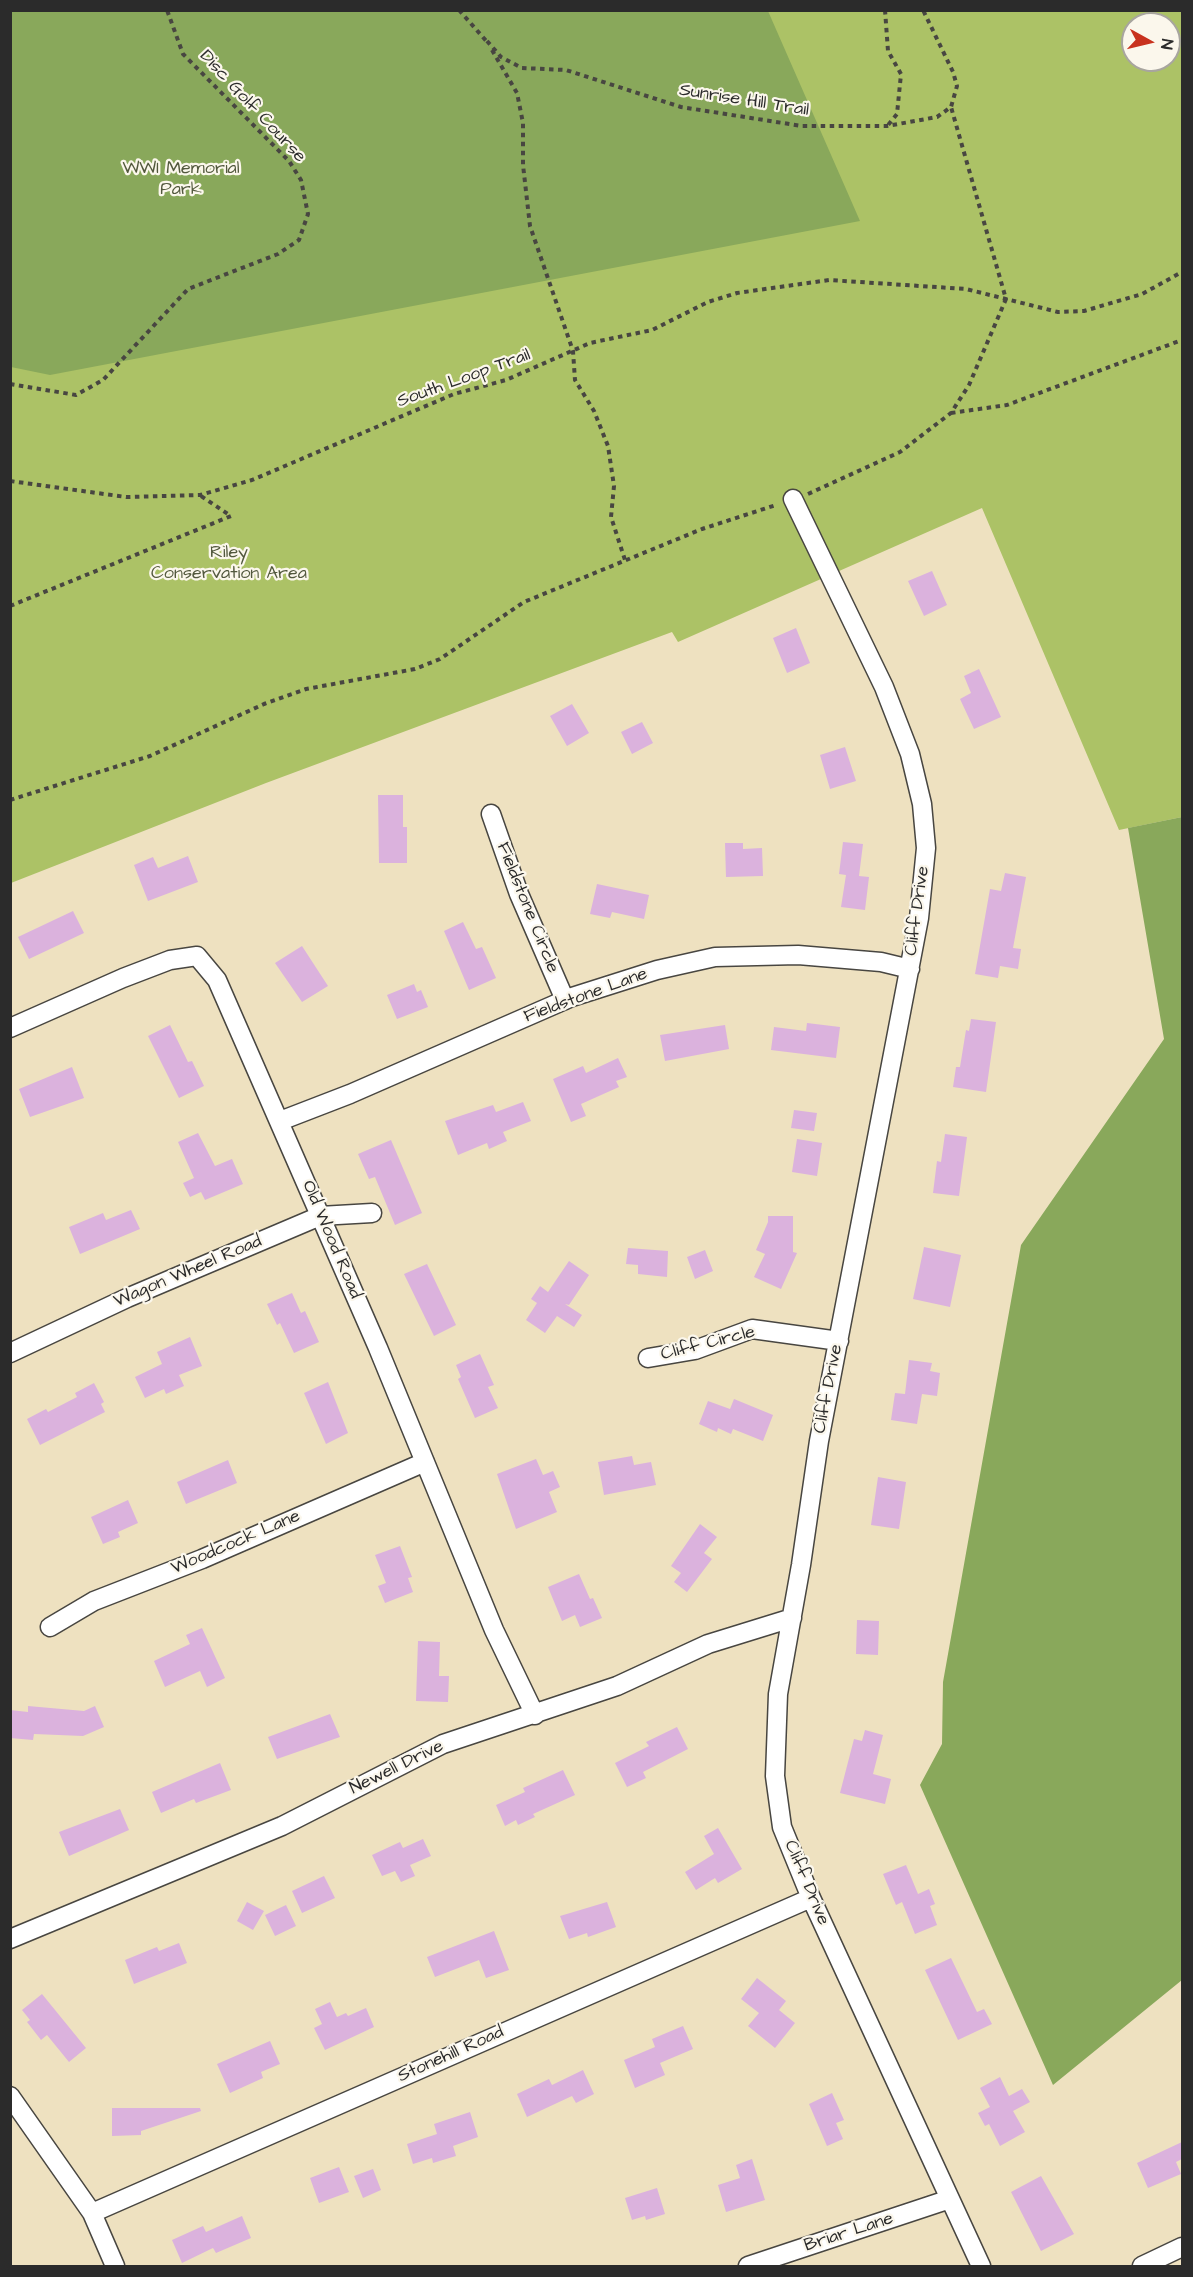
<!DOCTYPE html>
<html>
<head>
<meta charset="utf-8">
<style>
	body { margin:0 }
	#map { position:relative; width:1193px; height:2277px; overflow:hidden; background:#eee1c0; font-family:"Architects Daughter",sans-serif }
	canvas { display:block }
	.frame { position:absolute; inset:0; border:12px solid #2b2b2b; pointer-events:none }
	.north { position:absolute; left:1121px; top:12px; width:60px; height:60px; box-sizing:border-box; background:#fbf7ec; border:2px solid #a8a59f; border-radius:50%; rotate:98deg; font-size:16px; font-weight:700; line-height:24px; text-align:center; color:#2b2b2b }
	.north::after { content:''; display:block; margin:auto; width:21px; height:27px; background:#c8321e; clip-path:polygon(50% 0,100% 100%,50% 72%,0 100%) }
</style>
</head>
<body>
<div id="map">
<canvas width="1193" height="2277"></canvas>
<div class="frame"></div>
<div class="north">N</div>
</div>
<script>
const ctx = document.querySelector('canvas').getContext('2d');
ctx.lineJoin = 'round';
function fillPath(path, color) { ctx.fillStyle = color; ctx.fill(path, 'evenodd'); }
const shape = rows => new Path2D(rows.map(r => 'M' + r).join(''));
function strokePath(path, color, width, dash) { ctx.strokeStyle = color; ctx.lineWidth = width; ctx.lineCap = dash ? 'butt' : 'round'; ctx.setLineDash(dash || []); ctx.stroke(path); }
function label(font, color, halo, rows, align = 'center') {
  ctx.font = font + ' "Architects Daughter",sans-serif'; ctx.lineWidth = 4.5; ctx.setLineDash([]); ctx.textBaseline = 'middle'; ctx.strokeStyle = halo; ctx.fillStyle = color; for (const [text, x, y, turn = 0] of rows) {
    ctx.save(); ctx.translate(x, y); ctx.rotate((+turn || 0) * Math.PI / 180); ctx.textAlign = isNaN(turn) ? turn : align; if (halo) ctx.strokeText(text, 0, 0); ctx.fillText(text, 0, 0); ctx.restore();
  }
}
const green = shape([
	[11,11,1182,11,1182,817,1119,830,982,508,678,642,672,632,266,783,11,883],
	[1133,24,1169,24,1169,60,1133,60]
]);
const forest = shape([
	[11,10,768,11,860,221,50,375,11,367],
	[1182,817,1182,1980,1053,2085,920,1785,942,1744,943,1682,1021,1245,1164,1039,1128,828]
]);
const building = shape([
	[932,571,947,605,924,616,908,581],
	[796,628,810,663,787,673,773,638],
	[979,669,1001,717,974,729,960,699,971,693,964,676],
	[572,704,589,733,567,746,550,716],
	[642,722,653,743,632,754,621,732],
	[845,747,856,781,830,789,820,755],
	[378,795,403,795,403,827,407,827,407,863,379,863],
	[843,842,863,844,859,876,869,877,865,910,841,907,846,875,839,874],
	[725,843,743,843,743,849,762,848,763,876,726,877],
	[188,856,198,882,148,901,134,865,153,857,158,868],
	[1005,873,1026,877,1013,948,1021,949,1018,969,1000,966,998,978,975,974,990,889,1001,891],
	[597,884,649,895,644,919,612,912,610,918,590,914],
	[73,911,84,933,29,959,18,937],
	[463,922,476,949,482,947,496,978,469,990,444,931],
	[302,946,328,986,302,1002,275,963],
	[414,984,417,992,421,990,428,1007,397,1019,387,995],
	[971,1019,996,1022,986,1092,953,1087,956,1067,960,1067,966,1030,969,1031],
	[807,1023,840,1027,836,1058,771,1050,774,1027,806,1031],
	[170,1025,188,1062,192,1061,204,1086,179,1098,148,1036],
	[725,1025,729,1049,665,1061,660,1035],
	[618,1058,627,1077,616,1081,619,1087,581,1104,586,1116,571,1122,553,1079,583,1066,586,1073],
	[72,1067,84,1098,30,1117,19,1089],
	[523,1102,531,1121,503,1132,507,1141,489,1149,487,1143,458,1155,445,1121,493,1105,496,1112],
	[794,1110,817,1113,814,1131,791,1128],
	[198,1133,215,1166,232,1159,243,1184,205,1200,201,1192,190,1197,183,1183,194,1178,178,1142],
	[945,1134,967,1137,959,1196,933,1193,937,1161,941,1162],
	[797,1139,822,1143,817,1176,792,1172],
	[391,1140,422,1213,395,1225,375,1177,369,1179,358,1154],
	[131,1210,140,1229,80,1254,69,1227,103,1213,106,1220],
	[768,1216,793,1216,793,1252,797,1253,781,1289,754,1277,765,1254,756,1250,768,1222],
	[924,1247,961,1255,950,1307,913,1299],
	[628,1248,668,1251,667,1277,638,1274,638,1265,626,1264],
	[705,1250,713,1271,695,1279,687,1257],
	[569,1261,589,1275,569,1305,565,1304,582,1315,574,1327,557,1316,545,1333,526,1320,537,1303,531,1299,540,1286,548,1292],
	[427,1264,456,1325,434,1336,404,1274],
	[292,1293,301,1313,305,1311,319,1342,294,1353,280,1323,277,1325,267,1304],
	[190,1337,202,1366,179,1375,184,1386,166,1394,164,1389,145,1398,135,1377,162,1364,157,1352],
	[480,1354,494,1385,488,1387,498,1408,475,1418,458,1379,461,1377,456,1365],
	[909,1360,932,1363,930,1371,940,1373,937,1396,922,1394,917,1424,891,1420,895,1393,905,1394],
	[328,1382,348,1433,326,1444,304,1393],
	[94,1383,104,1402,101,1404,105,1412,40,1445,27,1419,46,1409,48,1412,77,1397,75,1393],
	[734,1399,773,1415,763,1441,733,1429,731,1434,718,1428,717,1432,699,1424,708,1401,730,1409],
	[632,1456,634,1465,651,1462,656,1485,604,1495,598,1462],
	[536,1459,543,1475,553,1471,560,1487,549,1492,557,1512,516,1529,497,1474],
	[228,1460,237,1483,186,1504,177,1482],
	[878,1477,906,1482,899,1529,871,1525],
	[128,1500,138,1523,118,1532,120,1537,103,1544,91,1517],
	[700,1524,717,1537,704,1553,712,1559,687,1592,674,1582,681,1573,671,1566],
	[400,1546,412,1577,408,1578,413,1592,385,1603,378,1586,386,1583,375,1555],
	[579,1574,590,1599,593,1598,602,1618,580,1627,575,1615,562,1621,548,1587],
	[857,1620,879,1621,878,1655,856,1654],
	[202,1628,225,1678,207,1687,200,1671,165,1687,154,1661,190,1644,186,1635],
	[418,1641,440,1642,439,1676,449,1676,448,1702,416,1701],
	[28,1706,84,1711,95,1706,104,1727,83,1736,34,1734,33,1740,10,1738,10,1710,28,1712],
	[330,1714,340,1737,277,1759,268,1737],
	[677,1727,688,1749,643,1772,646,1778,627,1787,615,1763,649,1746,646,1742],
	[865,1730,883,1735,873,1774,891,1779,885,1804,840,1793,854,1739,862,1741],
	[220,1763,231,1790,196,1803,194,1799,161,1813,152,1792],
	[563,1770,575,1795,533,1814,535,1817,518,1825,516,1820,505,1826,496,1805,525,1792,523,1788],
	[120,1809,129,1830,69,1856,59,1832],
	[718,1828,742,1869,718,1883,715,1878,696,1890,685,1872,714,1854,704,1836],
	[423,1839,431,1856,410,1865,415,1876,401,1882,395,1871,382,1876,372,1855,400,1842,403,1848],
	[906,1865,918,1894,929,1889,935,1904,930,1906,937,1925,915,1934,902,1902,896,1905,883,1874],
	[324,1876,335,1898,302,1913,292,1891],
	[247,1902,264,1911,253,1930,237,1921],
	[607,1902,616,1927,588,1937,587,1933,569,1939,560,1916],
	[286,1905,296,1926,275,1936,265,1915],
	[494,1931,509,1970,486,1978,479,1960,435,1977,427,1957],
	[179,1943,187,1963,134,1984,125,1960,157,1947,159,1951],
	[951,1958,977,2012,984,2009,992,2024,958,2040,925,1970],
	[757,1978,786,2001,779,2010,795,2023,775,2048,748,2026,759,2013,741,1999],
	[42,1994,86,2048,69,2062,47,2035,41,2040,27,2022,30,2020,22,2010],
	[330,2002,337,2017,346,2013,348,2016,366,2008,374,2027,325,2050,314,2028,322,2024,315,2009],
	[683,2026,693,2049,660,2063,665,2075,635,2088,624,2060,655,2047,652,2039],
	[270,2041,280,2064,261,2072,263,2078,230,2093,217,2064],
	[583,2070,594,2094,576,2103,572,2096,527,2117,517,2094,549,2079,552,2085],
	[1000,2077,1009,2096,1022,2089,1030,2102,1013,2111,1025,2132,1000,2146,989,2124,985,2126,978,2113,990,2107,980,2088],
	[832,2093,844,2120,836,2123,843,2139,827,2146,809,2104],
	[112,2108,200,2108,201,2111,141,2131,141,2135,112,2136],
	[470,2112,478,2137,453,2146,456,2156,433,2163,432,2158,413,2164,407,2144,437,2134,434,2124],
	[1182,2142,1182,2159,1176,2162,1181,2174,1148,2188,1137,2163],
	[752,2159,765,2200,726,2212,718,2185,740,2178,736,2165],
	[339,2167,349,2192,319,2203,310,2178],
	[373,2169,381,2190,363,2198,354,2176],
	[1041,2176,1074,2234,1041,2251,1011,2192],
	[657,2188,665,2214,646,2220,645,2216,632,2220,625,2198],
	[242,2216,251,2238,216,2253,213,2248,182,2263,172,2240,203,2226,206,2232]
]);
const path = shape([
	[459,10,488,43],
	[885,10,888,51,901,74,897,114,888,125],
	[487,41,501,57,522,68,566,70,681,107,802,126,887,126,937,117,951,107,957,86,953,72,923,10],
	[492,50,517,93,523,123,523,165,530,226,573,351,575,380,594,411,608,446,614,486,611,517,625,560],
	[10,384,76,395,103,380,188,289,278,254,299,240,308,214,301,180,289,161,183,54,167,10],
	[951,413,1007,405,1182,340],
	[10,481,126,497,200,495,252,480,454,394,506,380,590,343,652,330,708,302,737,293,829,280,966,289,1058,312,1084,311,1142,294,1182,272],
	[808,494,900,452,951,413,969,385,1006,299,951,107],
	[10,606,231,516,201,496],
	[10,800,150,756,264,704,306,689,415,669,440,659,524,602,702,529,776,505]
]);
const minor = shape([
	[793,499,884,687,910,754,922,804,926,848,919,918,819,1441,801,1565,778,1694,775,1776,782,1827,811,1898,981,2266],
	[491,814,519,894,565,1000],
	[10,1028,123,978,170,960,197,956,217,980,378,1348,494,1630,535,1715],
	[280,1121,350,1094,572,997,657,970,715,957,798,955,881,962,910,969],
	[10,1353,127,1298,320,1216,372,1213],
	[648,1358,695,1350,752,1329,839,1341],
	[50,1627,94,1601,202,1559,425,1462],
	[10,1939,282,1826,443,1744,617,1686,708,1644,792,1618],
	[10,2096,92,2213,115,2266],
	[92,2213,811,1898],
	[748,2266,950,2199],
	[1142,2266,1182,2247]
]);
const streetNames = [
	["Sunrise Hill Trail",744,101,9],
	["Disc Golf Course",252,107,47],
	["South Loop Trail",464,379,-20],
	["Fieldstone Circle",527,908,68],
	["Cliff Drive",918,911,-82],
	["Fieldstone Lane",586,996,-20],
	["Old Wood Road",331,1240,67],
	["Wagon Wheel Road",188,1272,-23],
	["Cliff Circle",708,1344,-14],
	["Cliff Drive",829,1389,-79],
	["Woodcock Lane",236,1543,-23],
	["Newell Drive",397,1768,-26],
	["Cliff Drive",806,1883,67],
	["Stonehill Road",451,2055,-24],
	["Briar Lane",849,2233,-18]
];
const parkNames = [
	["WWI Memorial",181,169],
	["Park",181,190],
	["Riley",229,553],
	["Conservation Area",229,574]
];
fillPath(green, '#acc266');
fillPath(forest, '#89a85b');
fillPath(building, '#dbb2dd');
strokePath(minor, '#484641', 21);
strokePath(path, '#484641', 4, [4.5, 4.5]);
strokePath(minor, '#fff', 18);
label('18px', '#2b2b2b', '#fbf7ec', streetNames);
label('18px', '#52583d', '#fbf7ec', parkNames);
</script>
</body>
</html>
